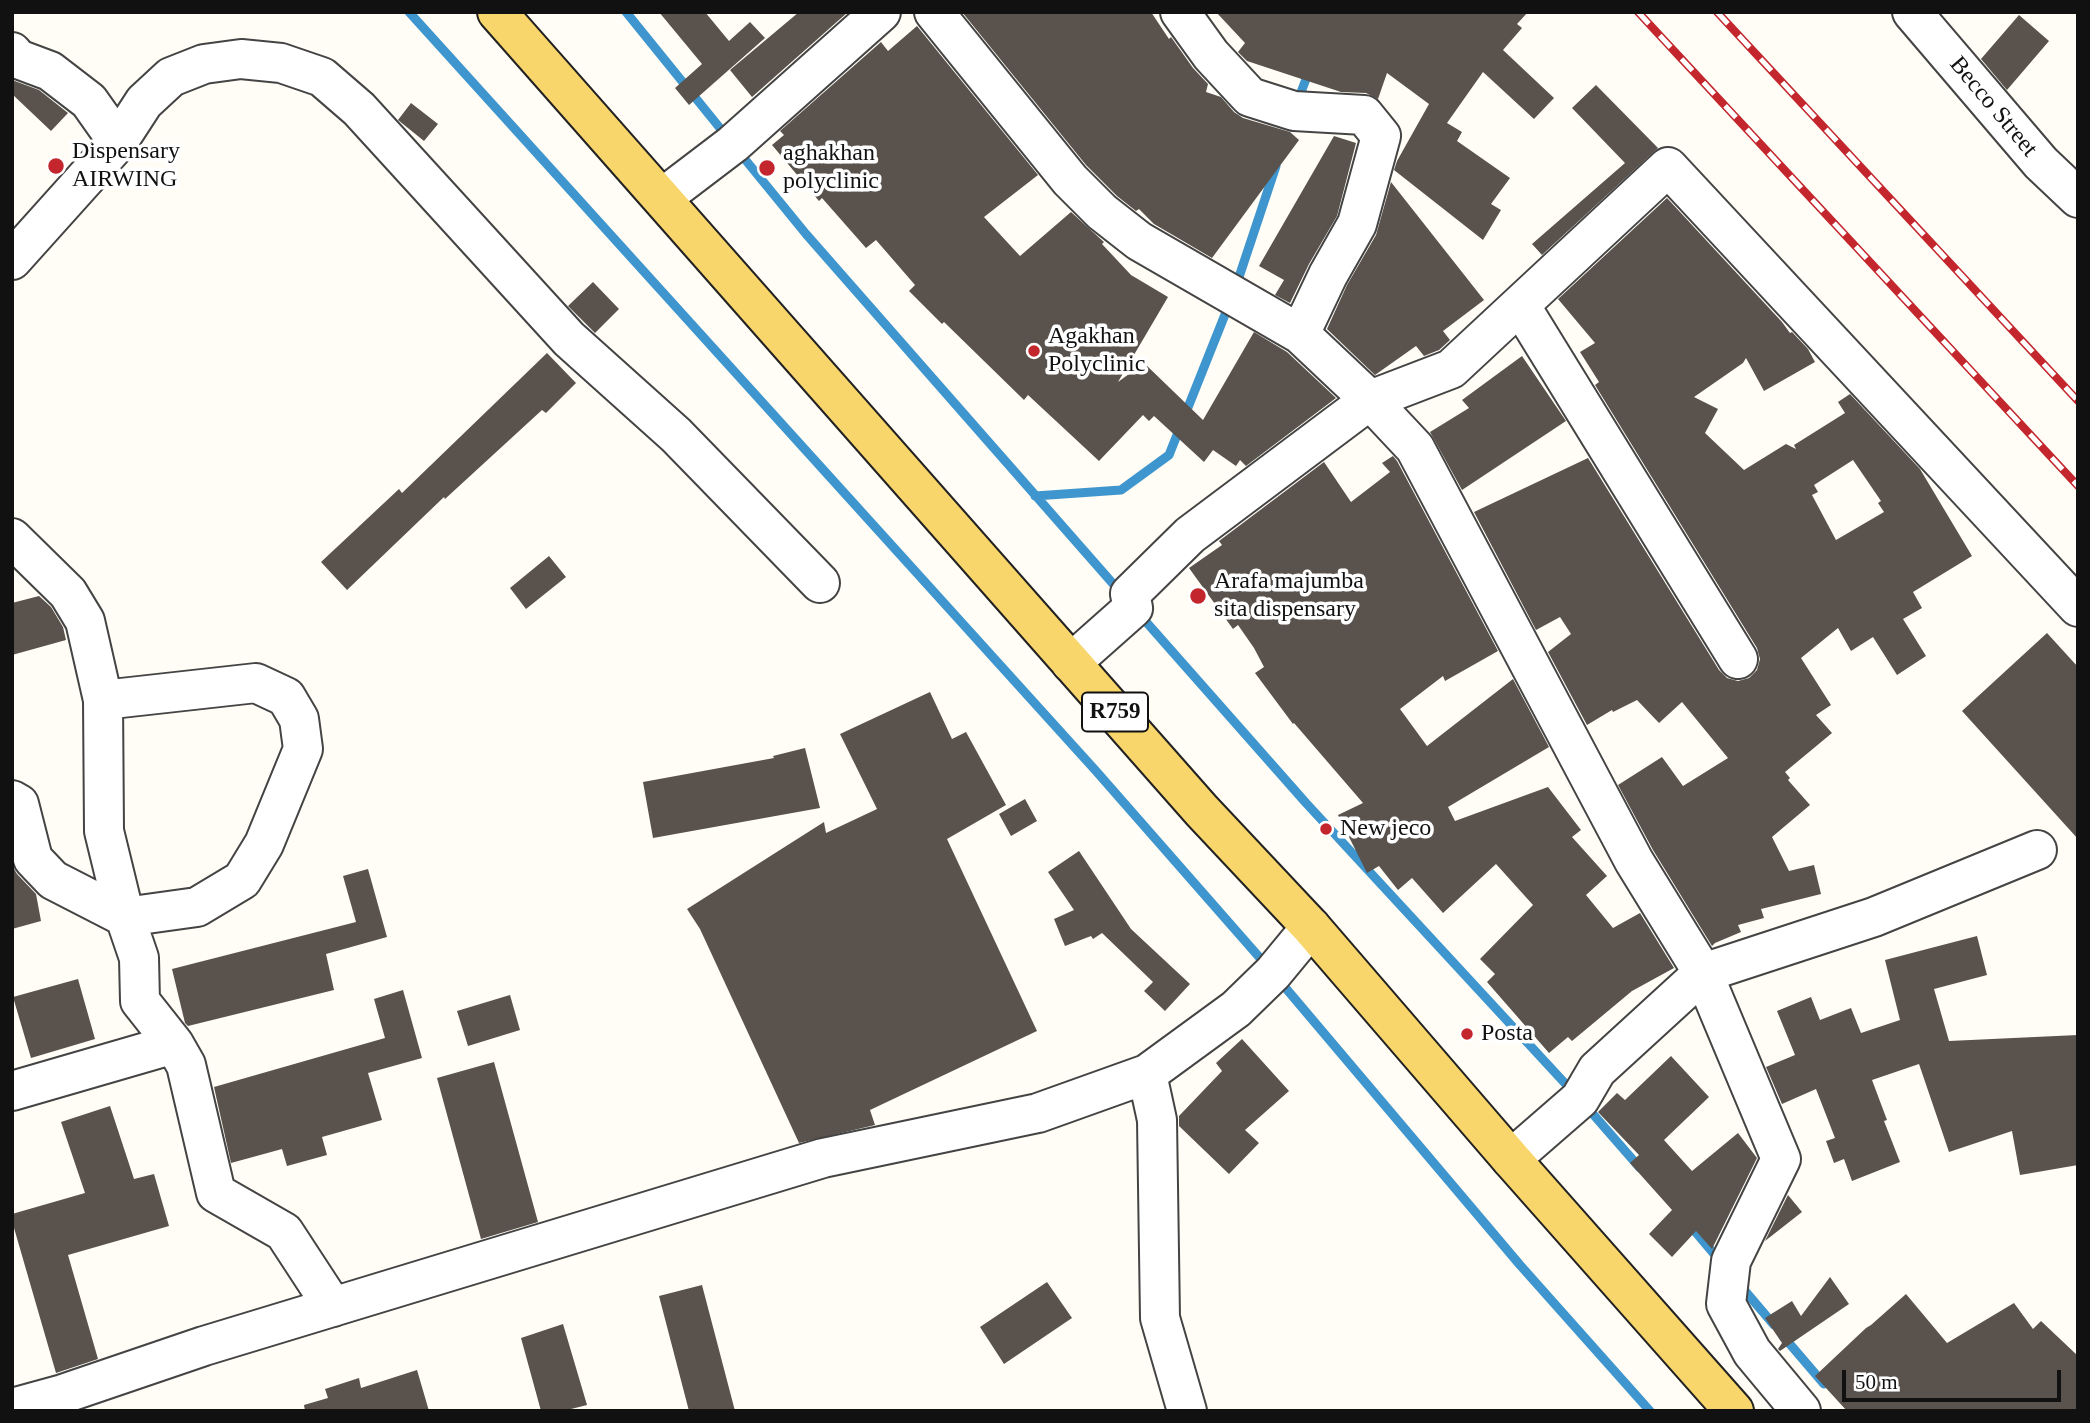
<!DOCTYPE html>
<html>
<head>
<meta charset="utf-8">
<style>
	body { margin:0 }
	#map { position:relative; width:2090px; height:1423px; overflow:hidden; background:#fffdf5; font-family:"Times New Roman",serif }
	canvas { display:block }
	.frame { position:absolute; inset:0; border:14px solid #111; pointer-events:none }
	.scale { position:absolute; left:1842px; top:1370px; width:219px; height:32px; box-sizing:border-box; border:4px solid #111; border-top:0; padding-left:9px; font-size:21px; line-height:24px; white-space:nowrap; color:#111; -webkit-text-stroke:5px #fff; paint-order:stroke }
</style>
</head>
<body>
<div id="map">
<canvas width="2090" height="1423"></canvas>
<div class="frame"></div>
<div class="scale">50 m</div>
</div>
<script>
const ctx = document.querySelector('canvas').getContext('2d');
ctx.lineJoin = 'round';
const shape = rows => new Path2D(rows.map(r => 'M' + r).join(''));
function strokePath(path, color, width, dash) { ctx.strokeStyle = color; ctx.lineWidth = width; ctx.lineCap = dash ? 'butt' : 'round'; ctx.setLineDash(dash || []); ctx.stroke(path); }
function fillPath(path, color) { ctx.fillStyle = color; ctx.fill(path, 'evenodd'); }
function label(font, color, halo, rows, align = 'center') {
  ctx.font = font + ' "Times New Roman",serif'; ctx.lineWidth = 7; ctx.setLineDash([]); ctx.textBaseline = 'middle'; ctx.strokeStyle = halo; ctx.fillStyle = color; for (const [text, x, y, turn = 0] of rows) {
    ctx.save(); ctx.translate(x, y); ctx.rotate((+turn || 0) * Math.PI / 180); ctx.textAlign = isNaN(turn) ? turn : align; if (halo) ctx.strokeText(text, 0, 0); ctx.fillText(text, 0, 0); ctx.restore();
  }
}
const stream = shape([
	[409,12,1096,771,1267,966],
	[626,12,728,138],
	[1297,103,1309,71],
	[739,152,806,234,1122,594],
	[1236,286,1276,166],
	[1035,496,1121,490,1169,455,1230,302],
	[1140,615,1306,803,1573,1092],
	[1278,979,1520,1265,1650,1411],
	[1585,1105,1640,1168],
	[1688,1223,1720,1261],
	[1740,1285,1774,1325],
	[1783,1336,1824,1384]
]);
const building = shape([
	[659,12,705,12,729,41,750,22,765,38,689,105,675,88,702,64],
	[799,12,848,12,752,97,730,70],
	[962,12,1151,12,1169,39,1171,37,1193,68,1208,84,1206,92,1221,97,1234,112,1243,118,1290,132,1299,140,1212,258,1154,224,1139,209,1136,211,1117,196,1086,165],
	[1216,12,1528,12,1517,24,1522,28,1503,50,1554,98,1534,119,1483,72,1447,123,1462,132,1457,141,1510,178,1491,204,1501,210,1483,240,1394,170,1397,161,1429,104,1387,73,1378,99,1366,93,1341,92,1247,61,1238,52,1245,43],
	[2019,15,2049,41,2007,90,1981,59],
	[917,26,1038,175,984,217,1020,256,1071,212,1104,242,1102,244,1131,275,1168,297,1118,382,1144,363,1203,420,1254,332,1287,352,1336,398,1246,466,1240,460,1236,466,1213,450,1204,462,1154,416,1149,421,1143,415,1099,461,1028,395,1024,400,944,322,942,324,909,291,915,285,876,240,866,248,822,198,819,201,772,145,784,135,780,131,881,42,888,51],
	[12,80,39,90,68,113,51,131,12,94],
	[1596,85,1658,148,1542,255,1532,244,1625,163,1572,108],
	[411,103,438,124,424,141,398,120],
	[1334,136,1356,143,1337,216,1309,264,1290,303,1275,295,1284,280,1259,266],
	[1391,182,1484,300,1443,331,1450,340,1439,350,1424,356,1416,346,1375,375,1327,329,1347,285,1376,235],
	[1667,198,1782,322,1790,333,1792,332,1808,349,1815,362,1764,391,1746,358,1743,363,1694,397,1718,409,1705,433,1744,470,1786,444,1796,449,1794,445,1845,413,1838,402,1850,394,1920,469,1972,556,1913,592,1922,608,1903,619,1926,656,1897,675,1873,637,1851,651,1838,628,1801,658,1831,705,1816,715,1832,733,1785,772,1790,778,1788,780,1810,805,1772,837,1789,871,1814,865,1821,894,1761,909,1764,918,1738,925,1741,932,1715,943,1712,946,1653,850,1618,785,1662,757,1683,786,1728,758,1682,702,1659,723,1637,700,1613,712,1612,710,1587,725,1548,652,1571,634,1560,617,1536,630,1474,512,1588,458,1719,670,1727,678,1738,681,1749,678,1757,670,1760,659,1757,648,1595,385,1599,382,1580,352,1595,343,1558,299],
	[1853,460,1881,501,1878,503,1884,512,1836,540,1812,495,1818,492,1814,485],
	[593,282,619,309,595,333,568,306],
	[547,353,576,383,546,413,542,410,445,499,444,497,347,590,321,562,399,489,402,493],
	[1522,356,1566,421,1462,490,1430,432,1469,408,1462,400],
	[1393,456,1397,461,1498,651,1445,681,1443,676,1400,709,1427,746,1513,679,1549,747,1448,807,1455,821,1548,787,1581,830,1572,837,1607,876,1586,895,1613,928,1640,913,1674,968,1632,991,1572,1041,1568,1037,1549,1053,1487,982,1495,974,1480,959,1533,905,1496,864,1443,913,1412,878,1398,890,1379,866,1367,873,1338,815,1363,803,1294,723,1293,724,1255,673,1264,667,1254,648,1238,625,1233,629,1189,568,1222,545,1219,541,1324,462,1351,502,1390,472,1382,463],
	[549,556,566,577,526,609,510,588],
	[39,596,51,607,63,627,66,640,12,655,12,603],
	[2047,633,2078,667,2078,839,1962,711],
	[930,692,952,739,966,732,1006,805,947,839,1037,1031,870,1110,875,1125,799,1143,700,929,687,909,824,822,826,833,877,809,840,734],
	[805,748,820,808,653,838,643,782,774,758,773,756],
	[1025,799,1037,821,1011,836,999,814],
	[1079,851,1131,929,1190,984,1165,1011,1144,991,1153,982,1102,933,1093,939,1091,936,1065,946,1054,919,1074,910,1048,872],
	[12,865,17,874,36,894,41,921,12,929],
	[368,869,387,937,326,954,334,990,188,1026,185,1023,172,969,356,922,343,876],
	[1977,936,1987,975,1934,989,1949,1041,2078,1035,2078,1165,2020,1175,2012,1131,1949,1152,1919,1064,1872,1080,1887,1120,1884,1121,1900,1162,1852,1181,1844,1159,1834,1163,1826,1141,1835,1138,1816,1089,1782,1104,1766,1067,1795,1055,1777,1011,1811,997,1820,1020,1851,1008,1861,1033,1900,1020,1885,960],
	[78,979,95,1039,31,1058,13,997],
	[403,990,422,1058,368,1073,382,1120,322,1137,327,1155,287,1166,282,1149,231,1163,214,1087,385,1038,374,999],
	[510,995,520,1030,468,1046,457,1011],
	[1242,1039,1289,1091,1245,1130,1259,1143,1229,1174,1179,1126,1179,1116,1222,1071,1216,1063],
	[1671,1056,1709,1097,1664,1140,1692,1171,1738,1133,1757,1158,1712,1249,1696,1231,1672,1257,1649,1234,1672,1210,1630,1163,1639,1155,1598,1112,1617,1093,1625,1100],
	[494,1062,538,1222,481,1239,437,1078],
	[110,1106,134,1179,154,1174,169,1226,68,1255,98,1359,56,1373,12,1221,12,1214,85,1193,61,1122],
	[1788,1195,1802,1212,1765,1241],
	[1830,1277,1849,1304,1780,1351,1778,1349,1782,1343,1765,1318,1792,1301,1801,1316],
	[1047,1282,1072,1318,1004,1364,980,1327],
	[702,1285,735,1411,689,1411,659,1296],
	[1906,1294,1947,1343,2014,1303,2033,1329,2041,1321,2078,1356,2078,1411,1847,1411,1815,1376,1866,1328,1871,1325],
	[563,1324,587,1405,563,1411,541,1411,521,1338],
	[417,1370,429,1411,305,1411,304,1405,328,1398,325,1389,359,1378,361,1388]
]);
const minor = shape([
	[934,12,1070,180,1102,212,1139,241,1300,334,1370,400,1415,448,1634,861,1703,973,1781,1159,1731,1261,1726,1304,1752,1352,1801,1411],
	[1180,12,1211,55,1250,97,1294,111,1364,115,1381,136,1357,224,1328,275,1300,334],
	[1912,12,2041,163,2078,198],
	[12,52,18,59,50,71,89,101,118,142],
	[662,198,733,144,881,12],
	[12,260,118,142,144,102,171,77,204,64,241,59,281,63,322,77,359,109,569,339,676,435,820,583],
	[1520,305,1738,659],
	[12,538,68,593,85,621,103,700,104,831,125,917,139,958,140,1001,174,1044,186,1065,216,1193,284,1232,333,1307],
	[1071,663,1133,608,1130,594,1190,535,1370,400,1451,369,1668,167,2078,607],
	[12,800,19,804,33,859,53,880,125,917,197,907,242,880,264,844,303,749,299,719,286,697,256,683,103,700],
	[1147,1074,1157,1120,1160,1318,1187,1411],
	[12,1091,174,1044],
	[1511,1159,1580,1099,1597,1070,1703,973,1874,917,2037,850],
	[12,1408,63,1394,204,1346,823,1158,1038,1113,1147,1074,1236,1009,1273,973,1311,927]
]);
const major = shape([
	[497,12,1202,811,1311,927,1511,1159,1734,1411]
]);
const rail = shape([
	[1638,12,2078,486],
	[1717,12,2078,401]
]);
const markers = [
	[56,166,9,"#c4262e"],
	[767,168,9,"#c4262e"],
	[1034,351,7,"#c4262e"],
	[1198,596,9,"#c4262e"],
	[1326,829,7,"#c4262e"],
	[1467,1034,7,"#c4262e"]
];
const shields = [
	[1115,712,66]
];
const shieldNames = [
	["R759",1115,712]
];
const streetNames = [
	["Becco Street",1993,107,50]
];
const poiNames = [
	["Dispensary",72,152],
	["AIRWING",72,180],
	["aghakhan",783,154],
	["polyclinic",783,182],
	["Agakhan",1048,337],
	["Polyclinic",1048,365],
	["Arafa majumba",1214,582],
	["sita dispensary",1214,610],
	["New jeco",1340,829],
	["Posta",1481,1034]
];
strokePath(stream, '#3f96cf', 9);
fillPath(building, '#5a524d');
strokePath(minor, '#444', 42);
strokePath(major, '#222', 42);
strokePath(minor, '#fff', 38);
strokePath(major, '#f9d66b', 38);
strokePath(rail, '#c4262e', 8);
strokePath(rail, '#fff', 5, [16]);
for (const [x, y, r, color] of markers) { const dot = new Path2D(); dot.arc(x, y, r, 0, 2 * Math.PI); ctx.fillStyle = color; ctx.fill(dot); strokePath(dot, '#fff', 2.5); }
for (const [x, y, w] of shields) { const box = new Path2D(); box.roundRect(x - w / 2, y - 19.5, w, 39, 5); ctx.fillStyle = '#fff'; ctx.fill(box); strokePath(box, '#111', 2); }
label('bold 23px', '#111', null, shieldNames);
label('24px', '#111', '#fff', streetNames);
label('24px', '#111', '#fff', poiNames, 'left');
</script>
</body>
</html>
